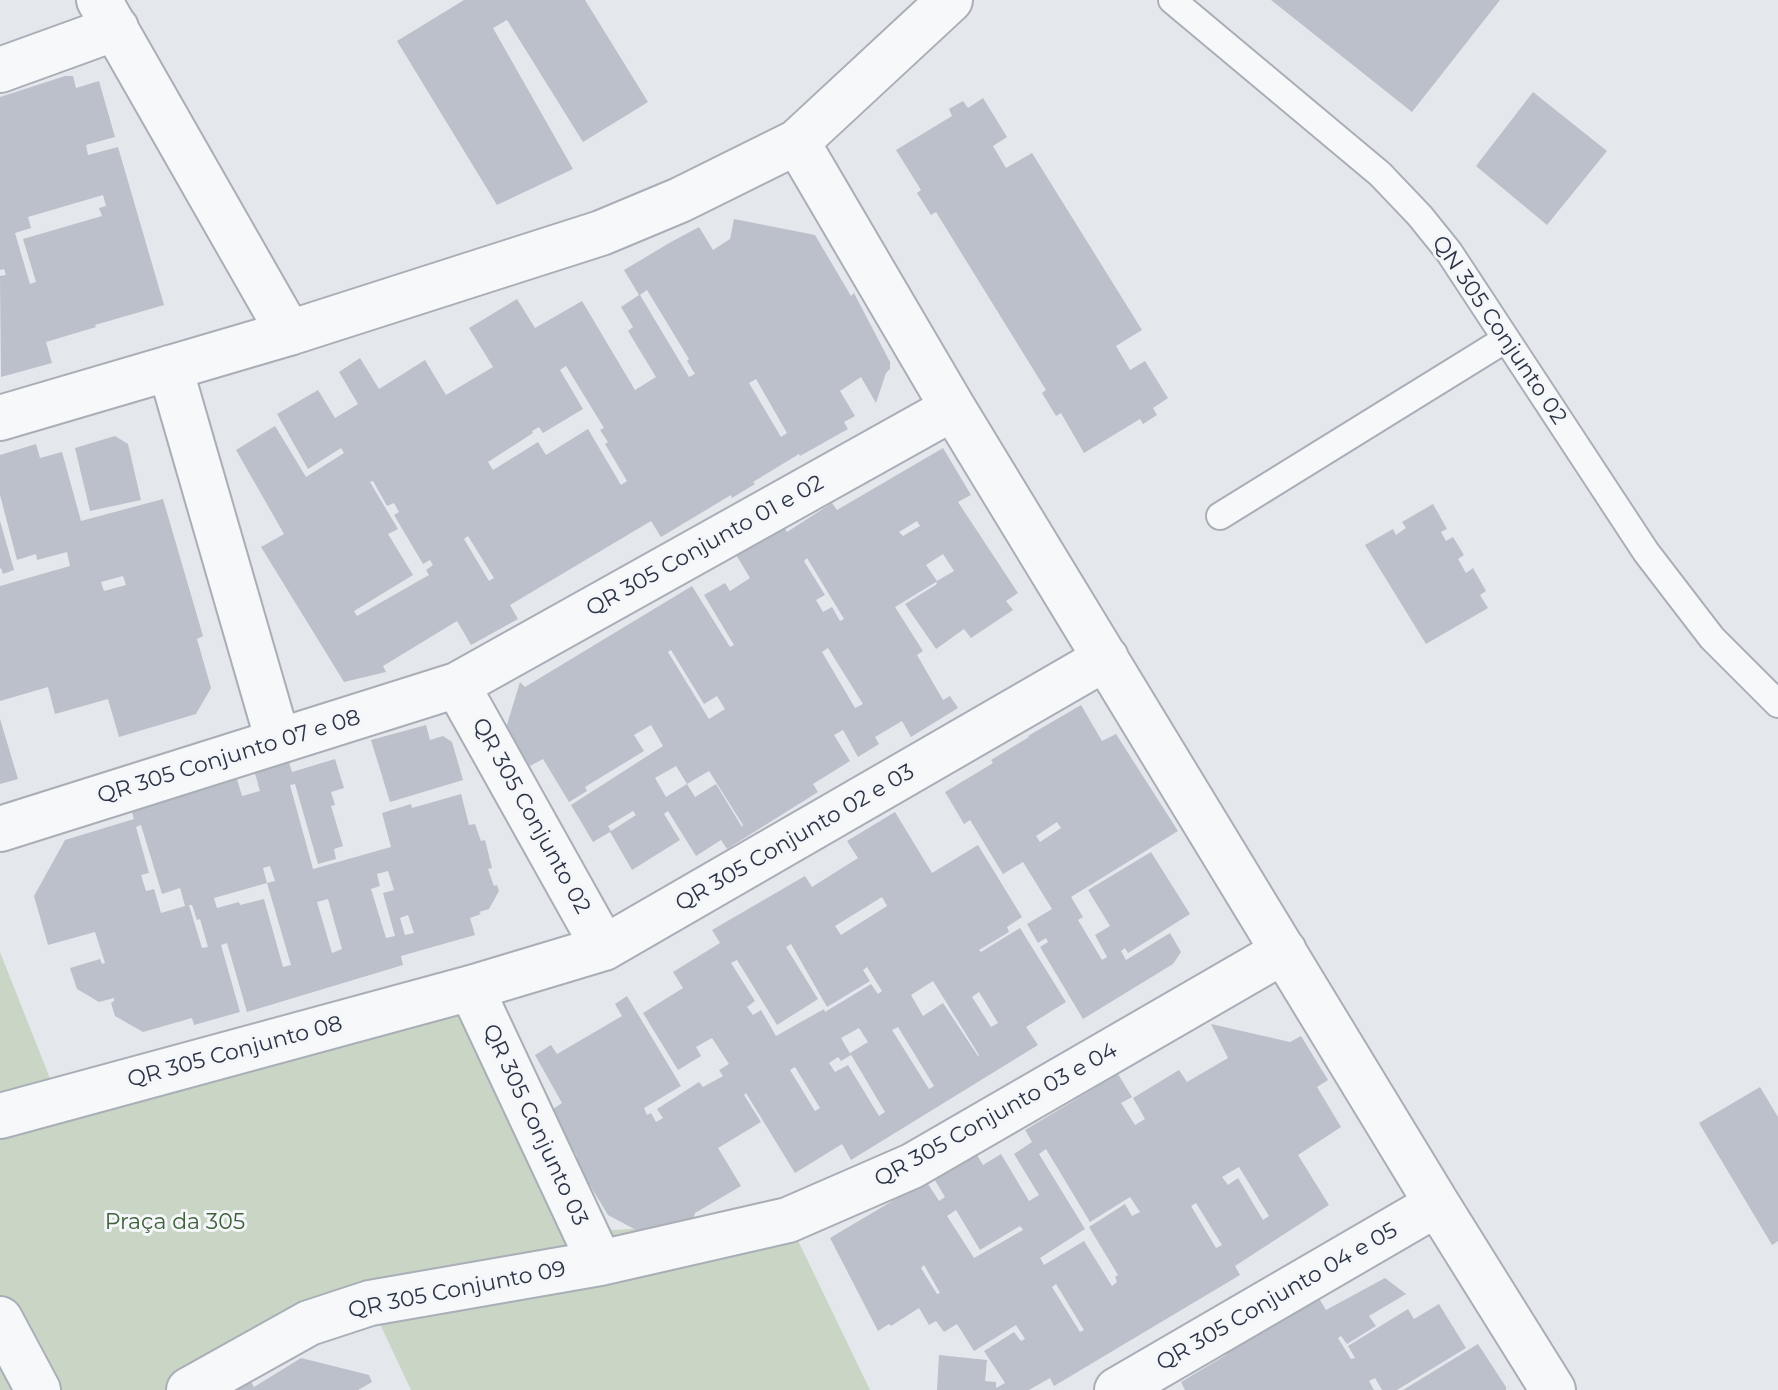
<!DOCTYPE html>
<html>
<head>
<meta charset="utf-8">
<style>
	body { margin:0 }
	canvas { display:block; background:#e4e7ec }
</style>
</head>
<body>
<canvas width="1778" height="1390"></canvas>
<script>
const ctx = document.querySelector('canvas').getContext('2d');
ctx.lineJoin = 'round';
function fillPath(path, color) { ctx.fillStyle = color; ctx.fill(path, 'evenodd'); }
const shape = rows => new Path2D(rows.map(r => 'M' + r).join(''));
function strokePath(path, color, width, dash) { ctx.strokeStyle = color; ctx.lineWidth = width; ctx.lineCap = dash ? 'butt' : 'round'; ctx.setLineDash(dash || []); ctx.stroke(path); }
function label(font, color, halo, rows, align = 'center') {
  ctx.font = font + ' Montserrat,sans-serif'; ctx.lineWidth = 6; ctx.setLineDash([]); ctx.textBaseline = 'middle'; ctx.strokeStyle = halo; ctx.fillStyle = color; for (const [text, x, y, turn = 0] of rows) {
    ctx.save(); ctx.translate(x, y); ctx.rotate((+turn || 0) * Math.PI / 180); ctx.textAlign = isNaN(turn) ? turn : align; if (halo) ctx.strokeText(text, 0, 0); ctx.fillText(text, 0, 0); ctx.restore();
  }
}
const green = shape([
	[0,952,53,1086,471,971,597,1231,788,1220,870,1390,411,1390,370,1303,215,1390,0,1390]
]);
const building = shape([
	[464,0,585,0,648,102,583,142,507,20,493,28,573,169,497,205,397,41],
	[1271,0,1500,0,1412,112],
	[65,76,73,76,76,88,99,81,115,137,86,145,88,155,118,147,164,305,95,325,96,327,46,342,52,363,1,377,0,276,6,275,4,269,0,270,0,97],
	[103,195,106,206,99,208,102,216,23,239,36,282,30,284,15,233,31,228,28,217],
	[1533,92,1607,151,1547,225,1476,166],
	[983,98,1007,137,993,146,1006,168,1032,153,1142,330,1116,346,1129,368,1130,370,1145,361,1168,398,1153,408,1157,415,1143,424,1140,419,1084,453,1061,413,1056,416,1042,393,1046,390,936,212,931,215,917,193,921,190,896,150,952,116,949,109,963,101,968,108],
	[734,219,815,235,851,296,854,293,890,362,890,369,886,373,876,403,861,377,840,391,855,416,844,422,848,429,800,456,799,454,753,482,755,484,732,498,731,495,661,537,651,521,510,605,518,619,471,645,457,621,383,666,386,672,344,682,261,547,284,534,236,450,275,426,306,477,344,453,341,448,308,469,277,414,318,390,335,418,358,404,339,372,360,358,379,389,425,360,446,395,493,367,469,328,517,299,535,328,582,301,635,390,656,377,628,331,633,327,621,307,639,295,624,270,671,242,699,227,713,250,730,239],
	[647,290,689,359,687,361,695,374,689,377,640,295],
	[566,366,604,428,600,430,608,442,605,444,627,481,621,485,588,429,546,455,538,442,493,470,488,462,533,433,532,431,539,427,543,433,583,409,560,370],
	[756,379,787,433,781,437,749,383],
	[373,481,387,506,394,503,399,512,394,515,423,564,430,560,433,565,426,570,429,575,357,616,354,611,413,575,388,534,398,529,370,482],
	[468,536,494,578,489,581,464,539],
	[115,436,128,444,141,500,90,511,75,448],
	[36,444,40,458,62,452,81,521,163,499,203,636,197,639,211,688,196,714,119,737,108,699,55,714,48,687,0,701,0,586,70,566,67,552,37,560,36,554,17,560,0,495,0,455],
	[123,576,126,585,104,591,101,582],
	[943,448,971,495,958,502,1018,593,1006,601,1013,610,971,638,964,629,936,649,905,604,937,584,936,582,895,607,923,651,917,655,943,700,950,696,958,708,911,737,902,721,875,737,879,744,858,757,843,730,834,735,850,761,813,784,818,792,727,849,721,840,696,856,668,811,664,814,680,840,632,870,610,832,593,842,571,805,663,746,651,725,634,735,644,751,585,787,587,791,569,802,543,759,530,766,506,728,520,682,525,687,692,586,730,647,734,645,704,595,725,583,730,591,750,578,735,553,782,524,787,532,832,503,837,510],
	[917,521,920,526,903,536,899,532],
	[943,554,954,571,937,581,926,565],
	[807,558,844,619,840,621,832,607,823,612,816,600,825,595,804,561],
	[828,648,863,704,855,708,822,652],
	[671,650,704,704,717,696,725,709,709,719,668,652],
	[676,766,687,784,709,771,743,825,742,827,716,784,695,797,687,784,666,797,655,778],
	[633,811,636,815,611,831,608,826],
	[1433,504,1447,529,1441,532,1446,541,1453,537,1464,555,1458,559,1466,573,1473,568,1486,591,1480,595,1488,608,1426,644,1365,545,1393,529,1396,535,1406,528,1402,522],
	[0,521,14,570,3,574,1,568,0,569],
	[1081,705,1102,741,1116,734,1178,831,1071,897,1083,917,1078,920,1102,960,1107,957,1095,935,1110,926,1088,890,1151,852,1190,914,1128,953,1125,948,1121,951,1126,960,1170,933,1181,952,1173,964,1083,1019,1040,947,1048,942,1046,938,1038,943,1027,924,1052,909,1023,862,1003,874,970,820,964,824,945,792,993,763,991,760,1029,737,1028,736],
	[1057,822,1061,828,1040,842,1036,836],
	[0,719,18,779,0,784],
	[426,725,430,740,443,736,452,742,463,780,390,802,371,740],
	[284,746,292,772,335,759,344,788,331,792,335,805,331,806,343,846,334,849,336,859,318,864,295,784,290,785,313,869,391,847,382,813,411,804,412,808,461,794,469,825,475,824,481,841,485,840,492,868,488,869,494,886,497,885,499,891,489,909,479,912,481,914,470,918,475,935,401,956,403,965,247,1012,227,943,221,945,240,1012,194,1025,192,1018,143,1032,115,1016,111,1003,114,1001,114,998,99,1002,77,989,70,968,100,959,102,964,105,963,95,932,48,945,34,896,65,840,134,819,130,806,233,766,242,796,260,791,250,756],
	[141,825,162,894,180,888,185,906,161,913,154,889,146,891,141,875,149,873,136,827],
	[270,866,275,881,267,883,291,965,283,967,264,899,240,905,239,902,217,908,214,898,267,883,263,868],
	[388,871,394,890,383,893,395,936,386,938,371,889,380,886,377,874],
	[328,899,342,949,332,953,317,902],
	[189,905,192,905,197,920,200,919,208,947,202,948],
	[408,915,414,933,405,935,400,918],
	[895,812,932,873,978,845,1022,917,1007,927,1009,932,979,950,981,952,1020,928,1066,1002,1026,1027,1038,1045,851,1160,842,1144,795,1173,746,1093,744,1095,761,1122,718,1148,741,1186,695,1213,692,1222,638,1231,608,1215,574,1159,577,1156,550,1111,562,1103,535,1055,551,1045,557,1054,622,1016,615,1004,627,996,681,1086,644,1108,647,1115,651,1113,656,1122,663,1118,657,1109,699,1082,703,1087,723,1076,719,1070,729,1064,712,1038,696,1047,701,1056,678,1070,643,1013,683,988,673,972,720,943,712,930,805,876,812,887,858,858,847,841],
	[882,897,887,906,841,935,835,926],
	[791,944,827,1007,870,981,863,970,867,967,882,991,878,994,871,984,825,1012,824,1009,776,1036,761,1010,753,1015,747,1007,755,1001,731,963,737,960,777,1025,818,999,786,947],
	[933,981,979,1055,978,1056,943,1003,923,1016,911,995],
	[979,992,998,1023,991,1027,972,997],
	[898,1027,934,1086,929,1089,892,1030],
	[859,1028,868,1042,850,1053,885,1112,879,1116,848,1065,835,1072,829,1063,838,1057,841,1061,851,1055,841,1038],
	[795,1067,820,1108,815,1111,790,1070],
	[1211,1024,1290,1042,1301,1036,1328,1080,1317,1087,1341,1127,1298,1155,1329,1205,1235,1266,1240,1275,1054,1386,1050,1378,1029,1390,937,1390,939,1355,987,1360,985,1381,996,1382,996,1388,1005,1383,984,1351,1014,1332,1021,1341,1025,1339,1016,1325,974,1351,957,1324,944,1332,936,1321,929,1325,919,1308,891,1326,889,1324,878,1331,830,1238,926,1181,939,1201,945,1197,933,1177,975,1152,983,1165,1001,1154,1029,1201,1039,1195,1014,1154,1032,1142,1025,1130,1118,1074,1132,1097,1121,1103,1135,1125,1145,1119,1133,1098,1179,1070,1187,1082,1228,1058],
	[1046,1149,1090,1222,1130,1197,1140,1212,1132,1216,1125,1204,1089,1227,1118,1275,1115,1277,1117,1282,1112,1286,1084,1241,1044,1265,1040,1258,1085,1229,1039,1154],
	[1239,1167,1269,1216,1263,1220,1238,1178,1228,1185,1222,1177],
	[1196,1203,1222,1245,1216,1248,1191,1206],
	[956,1210,980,1250,1020,1226,1023,1230,974,1258,947,1216],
	[924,1265,940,1293,937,1294,921,1268],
	[1056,1284,1084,1330,1080,1332,1052,1287],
	[1760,1087,1778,1117,1778,1241,1772,1245,1699,1123],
	[1385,1278,1406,1294,1369,1316,1376,1326,1347,1344,1341,1336,1338,1338,1351,1359,1355,1358,1348,1346,1408,1309,1414,1319,1439,1304,1466,1348,1397,1390,1382,1390,1375,1378,1369,1381,1374,1390,1185,1390,1181,1382,1226,1355,1221,1348,1317,1295,1326,1310],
	[1478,1344,1506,1387,1506,1390,1403,1390],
	[301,1358,369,1375,372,1382,358,1390,226,1390,248,1377,254,1387]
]);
const service = shape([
	[1172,0,1380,174,1420,216,1449,252,1646,552,1712,638,1778,704],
	[1220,516,1506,339]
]);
const minor = shape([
	[99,0,289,333],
	[0,70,116,28],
	[797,142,953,408,1437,1204,1553,1390],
	[170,368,278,741],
	[457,685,604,948],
	[0,829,457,685,953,408],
	[471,988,600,1263],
	[0,1116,471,988,604,948,1106,658],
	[0,1319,38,1390],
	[189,1390,309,1323,370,1303,600,1263,788,1220,912,1166,1284,951],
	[1117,1390,1437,1204]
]);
const tertiary = shape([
	[0,418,289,333,601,233,680,200,797,142,950,0]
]);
const streetNames = [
	["QN 305 Conjunto 02",1499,330,56],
	["QR 305 Conjunto 01 e 02",705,546,-29],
	["QR 305 Conjunto 07 e 08",229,757,-17],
	["QR 305 Conjunto 02",531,816,61],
	["QR 305 Conjunto 02 e 03",795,838,-30],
	["QR 305 Conjunto 08",235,1052,-15],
	["QR 305 Conjunto 03 e 04",996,1115,-29],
	["QR 305 Conjunto 03",535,1125,65],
	["QR 305 Conjunto 09",457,1290,-11],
	["QR 305 Conjunto 04 e 05",1277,1297,-30]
];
const parkNames = [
	["Praça da 305",175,1223]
];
fillPath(green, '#c9d6c5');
fillPath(building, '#bbc0ca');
strokePath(service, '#a9aeb7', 30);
strokePath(minor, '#a9aeb7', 48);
strokePath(tertiary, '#a9aeb7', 48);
strokePath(service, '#f7f8fa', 26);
strokePath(minor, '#f7f8fa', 44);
strokePath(tertiary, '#f7f8fa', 44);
label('22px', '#2b3445', '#f4f6f9', streetNames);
label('22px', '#3f6138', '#f4f6f9', parkNames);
</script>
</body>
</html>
